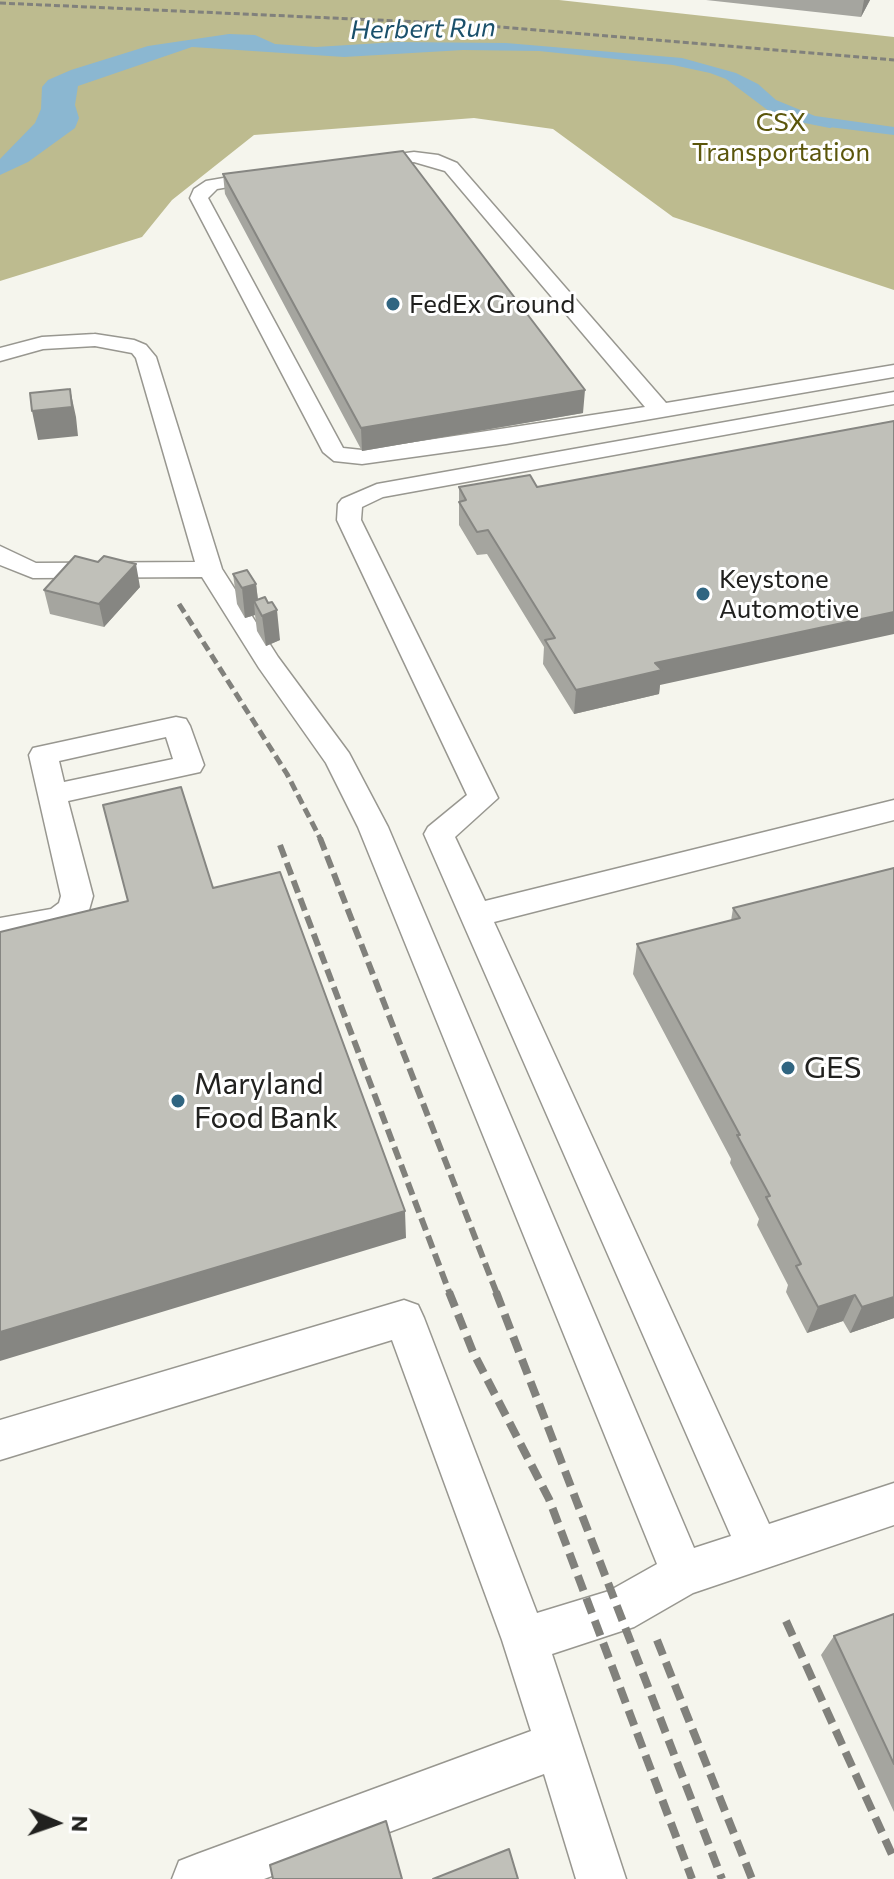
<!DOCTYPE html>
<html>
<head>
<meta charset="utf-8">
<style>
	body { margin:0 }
	#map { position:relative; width:894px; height:1879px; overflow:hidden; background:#f5f5ed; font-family:Commissioner,sans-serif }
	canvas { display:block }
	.north { position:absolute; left:16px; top:1783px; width:80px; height:80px; -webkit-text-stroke:6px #fff; paint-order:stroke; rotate:92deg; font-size:22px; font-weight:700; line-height:32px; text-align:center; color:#21211f }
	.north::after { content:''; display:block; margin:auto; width:28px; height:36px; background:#21211f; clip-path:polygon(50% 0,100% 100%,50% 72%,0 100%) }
</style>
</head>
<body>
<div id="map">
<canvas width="894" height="1879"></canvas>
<div class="north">N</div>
</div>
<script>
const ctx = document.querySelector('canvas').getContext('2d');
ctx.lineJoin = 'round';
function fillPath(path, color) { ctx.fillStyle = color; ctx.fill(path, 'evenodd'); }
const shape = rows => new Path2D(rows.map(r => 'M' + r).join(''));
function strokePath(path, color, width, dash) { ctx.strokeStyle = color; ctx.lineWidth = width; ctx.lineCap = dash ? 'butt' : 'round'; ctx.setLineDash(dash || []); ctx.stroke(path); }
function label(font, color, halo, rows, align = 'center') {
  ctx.font = font + ' Commissioner,sans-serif'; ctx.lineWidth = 6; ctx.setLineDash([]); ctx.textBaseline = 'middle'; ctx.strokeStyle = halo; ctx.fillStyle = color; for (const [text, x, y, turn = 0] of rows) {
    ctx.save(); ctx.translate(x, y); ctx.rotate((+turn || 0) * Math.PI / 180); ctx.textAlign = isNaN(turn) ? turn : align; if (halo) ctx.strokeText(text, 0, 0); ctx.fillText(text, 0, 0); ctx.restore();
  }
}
const forest = shape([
	[0,0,559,0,894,37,894,290,673,217,553,129,474,118,254,135,172,200,142,237,0,281]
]);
const water = shape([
	[229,34,255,35,275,44,316,47,397,42,506,43,682,58,736,73,758,84,776,100,815,116,894,127,894,135,829,127,804,119,767,107,734,82,710,73,673,65,539,51,463,50,344,57,192,47,78,86,75,105,79,118,75,128,28,162,0,175,0,159,35,123,41,109,42,87,48,80,71,70,148,46]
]);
const stream = shape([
	[728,78,768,108,795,119,830,126]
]);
const minor = shape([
	[414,152,438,155,457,163,666,403,894,365,894,377,506,444,362,464,334,461,323,452,190,198,194,189,206,181,264,171,273,176,264,181,217,189,208,198,343,448,362,450,645,407,445,171,414,162,366,168,357,163,366,158,414,152],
	[95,334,134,340,146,345,156,357,222,569,278,657,349,753,388,827,694,1548,731,1536,424,834,428,827,467,795,337,520,338,504,342,499,377,484,894,392,894,404,383,497,362,507,361,520,498,798,455,837,485,901,894,800,894,820,494,922,769,1524,894,1483,894,1525,693,1593,634,1627,552,1654,626,1879,576,1879,544,1774,264,1879,172,1879,179,1861,197,1854,531,1731,502,1640,392,1340,0,1460,0,1420,404,1300,418,1305,424,1318,537,1613,609,1591,657,1564,358,827,326,763,259,668,202,577,33,578,0,565,0,546,36,563,195,562,136,358,132,353,95,346,43,349,0,361,0,348,42,337,95,334],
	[176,717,186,719,190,726,204,765,200,772,68,801,93,896,89,910,84,918,70,927,0,942,0,918,51,909,59,903,61,896,29,755,33,748,176,717],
	[166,737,173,759,64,782,59,761,166,737]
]);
const railFar3 = shape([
	[0,3,465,24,894,60]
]);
const railFar2 = shape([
	[179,604,287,774,321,840]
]);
const railFar1 = shape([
	[320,838,497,1294],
	[280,845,450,1294]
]);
const rail = shape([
	[449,1292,473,1352,549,1499,692,1879],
	[496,1292,722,1879],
	[786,1621,894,1859],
	[657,1640,752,1879]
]);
const wall = shape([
	[706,0,870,0,861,17],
	[223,174,583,413,362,451,225,194],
	[459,487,537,487,660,685,659,694,574,714,543,664,544,647,487,554,477,555,459,525],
	[233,574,256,584,258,599,280,640,266,646,257,631,255,615,245,618,237,604],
	[140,587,104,627,50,614,44,590],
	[894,868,894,1318,850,1333,843,1321,807,1333,786,1292,788,1285,757,1225,759,1219,730,1163,731,1159,633,974,637,944,731,921,733,908],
	[894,1614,894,1812,821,1655,834,1636]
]);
const shadedWall = shape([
	[864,0,870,0,861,17],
	[70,389,76,417,78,436,38,440,32,411],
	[585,390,583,413,362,451,361,428],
	[136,564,140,587,104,627,99,604],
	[256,584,259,610,254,601,255,615,245,618,242,588],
	[277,610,280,640,266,646,262,616],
	[894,612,894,634,660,685,659,694,574,714,576,690,655,663],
	[405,1211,406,1238,0,1361,0,1332],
	[855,1295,843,1321,807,1333,818,1307],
	[894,1297,894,1318,850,1333,862,1307]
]);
const building = shape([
	[403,151,585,390,361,428,223,174,403,151],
	[70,389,72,407,32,411,30,393,70,389],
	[894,421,894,612,655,663,662,670,576,690,545,640,555,638,488,530,477,532,459,502,466,500,459,487,530,475,537,487,894,421],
	[75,556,98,562,104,556,136,564,99,604,44,590,75,556],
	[247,570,256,584,242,588,233,574,247,570],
	[265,597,268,603,272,602,277,610,262,616,254,601,265,597],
	[181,787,213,888,280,872,405,1211,0,1332,0,932,128,901,103,805,181,787],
	[894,868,894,1297,862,1307,855,1295,818,1307,796,1266,801,1264,766,1197,770,1196,737,1135,740,1135,637,944,740,918,733,908,894,868],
	[894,1614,894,1764,834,1636,894,1614],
	[386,1821,402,1879,273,1879,270,1865,386,1821],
	[509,1849,518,1879,433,1879,509,1849]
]);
const markers = [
	[393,304,8,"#306581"],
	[703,594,8,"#306581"],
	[788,1068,8,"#306581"],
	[178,1101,8,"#306581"]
];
const farWaternames = [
	["Herbert Run",423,29,-1]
];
const farParknames = [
	["CSX",781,122],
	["Transportation",781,152]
];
const farPoinames = [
	["FedEx Ground",409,304],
	["Keystone",719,579],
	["Automotive",719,609]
];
const poiNames = [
	["GES",804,1068],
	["Maryland",194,1084],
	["Food Bank",194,1118]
];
fillPath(forest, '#bdbb8f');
fillPath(water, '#8bb7d1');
strokePath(stream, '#8bb7d1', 4);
strokePath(minor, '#989790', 3);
fillPath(minor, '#fff');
strokePath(railFar3, '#81817c', 3, [6, 3]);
strokePath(railFar2, '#81817c', 5, [10, 5]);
strokePath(railFar1, '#81817c', 6, [13, 6]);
strokePath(rail, '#81817c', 8, [16, 8]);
fillPath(wall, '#a5a59f');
fillPath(shadedWall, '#868682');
fillPath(building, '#c0c0b9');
strokePath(building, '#868682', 2);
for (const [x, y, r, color] of markers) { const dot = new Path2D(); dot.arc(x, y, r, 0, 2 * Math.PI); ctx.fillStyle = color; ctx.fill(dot); strokePath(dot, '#fff', 3); }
label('italic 26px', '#1a506b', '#fff', farWaternames);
label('26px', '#5b560b', '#fff', farParknames);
label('26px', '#21211f', '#fff', farPoinames, 'left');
label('30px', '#21211f', '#fff', poiNames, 'left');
</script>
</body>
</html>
